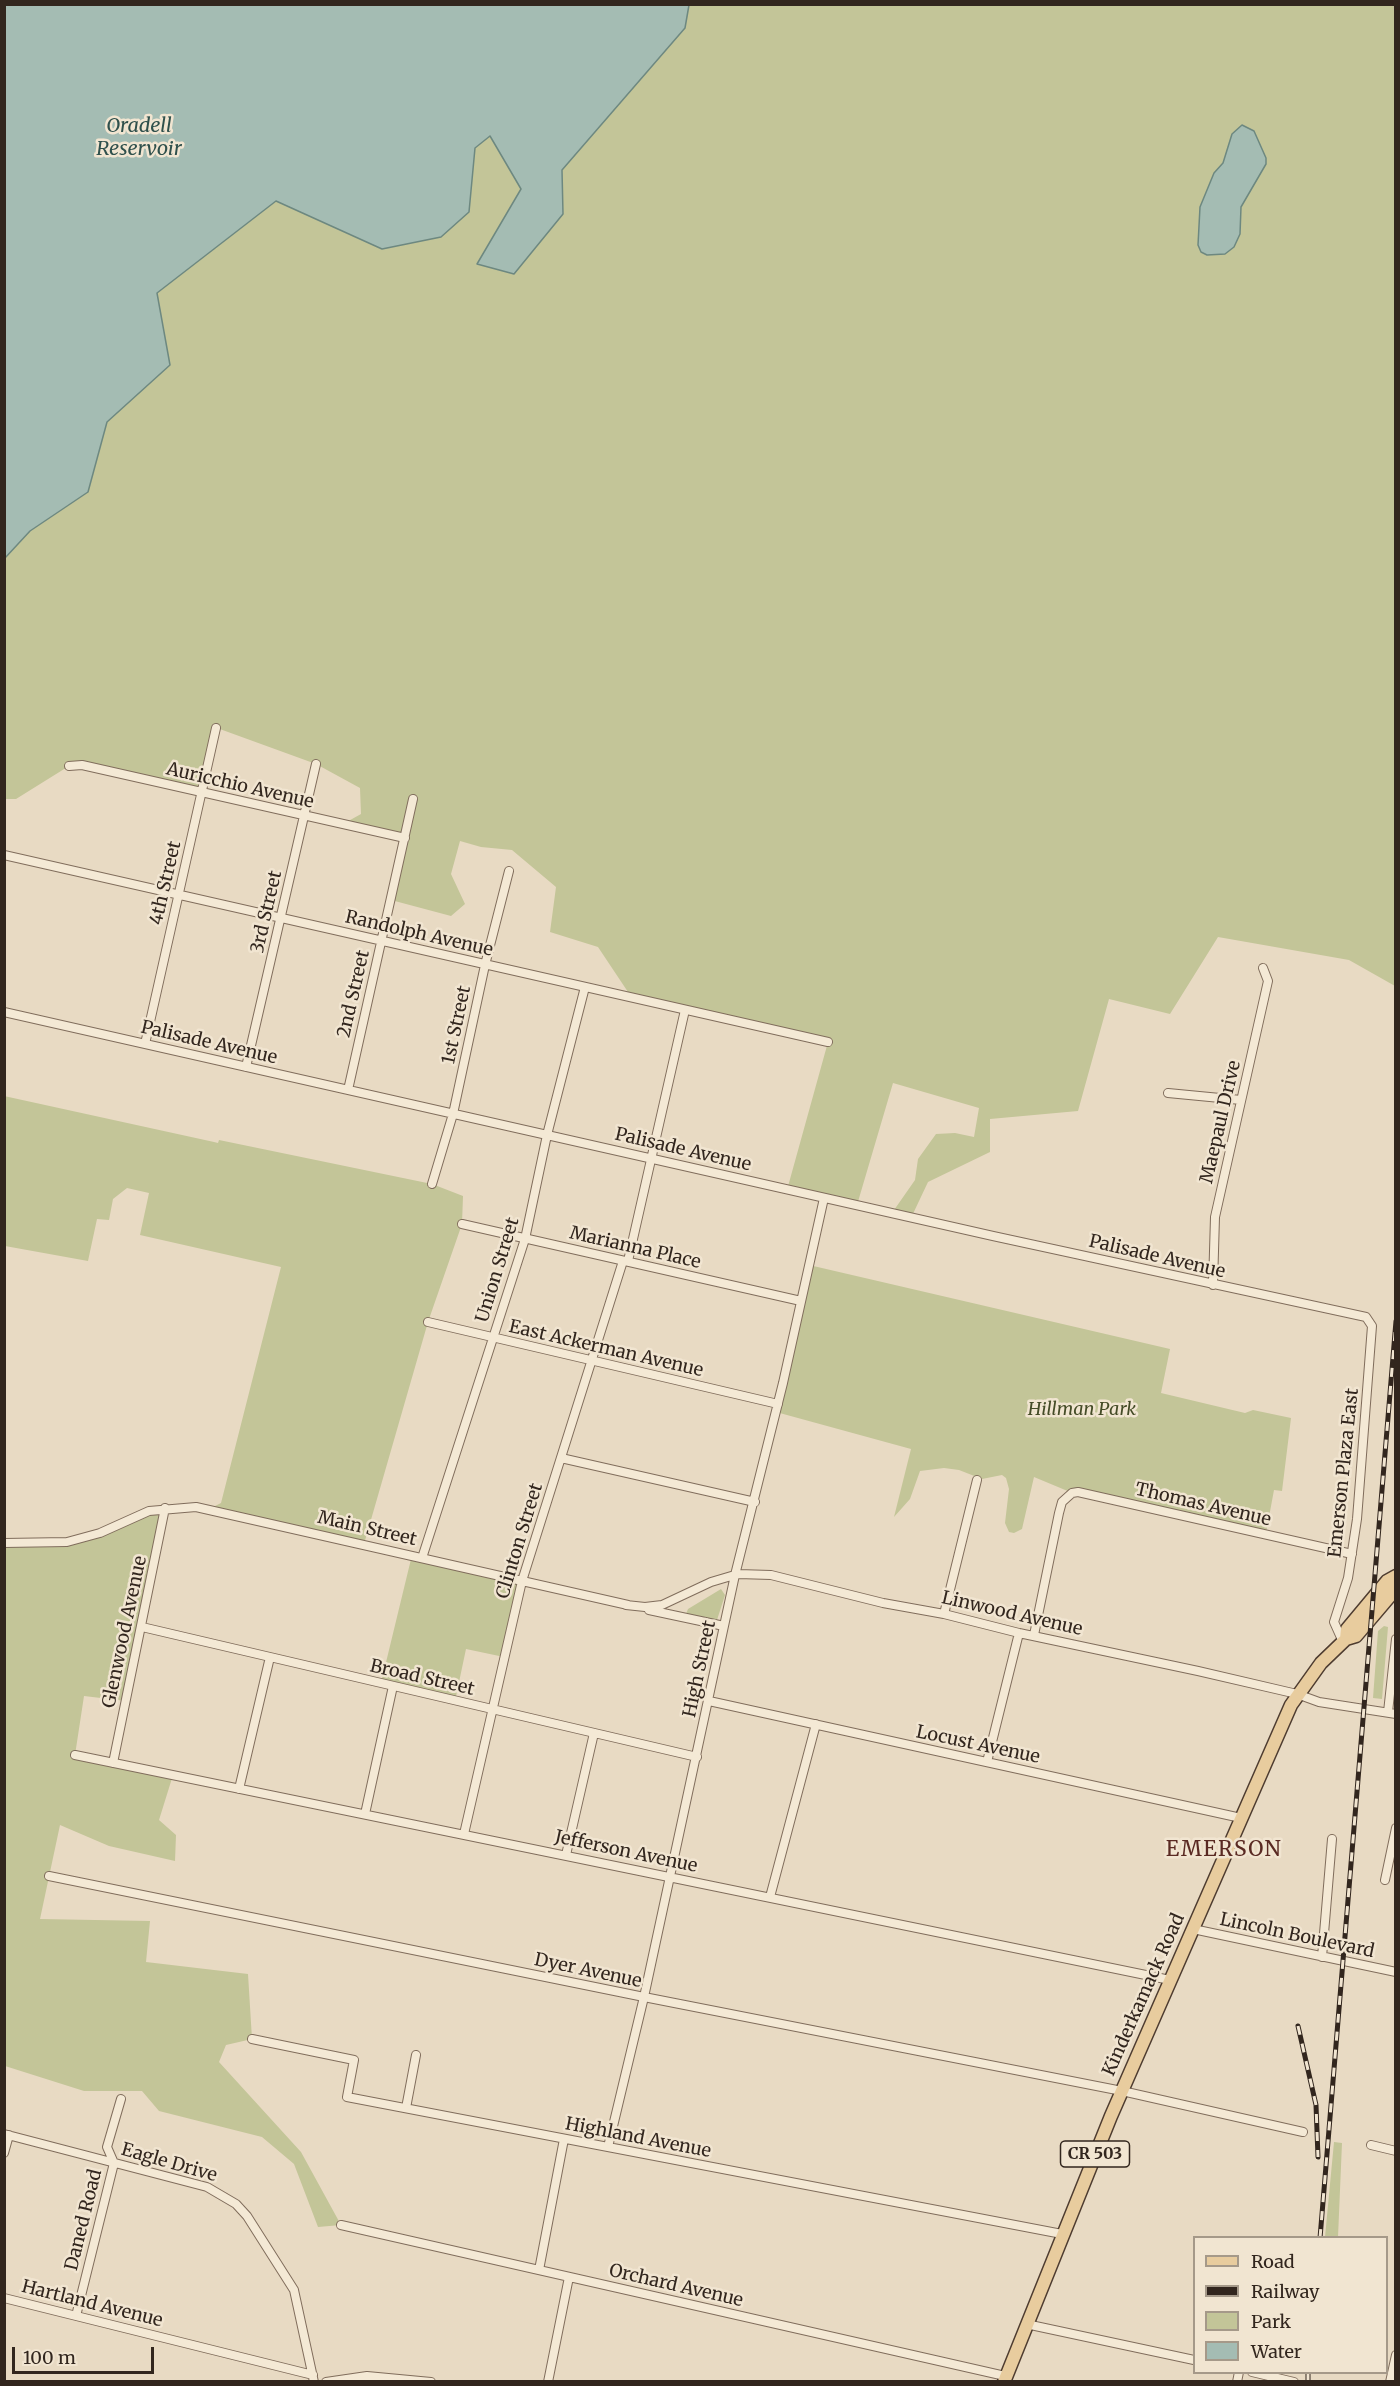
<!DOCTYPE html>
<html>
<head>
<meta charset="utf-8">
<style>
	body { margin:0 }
	#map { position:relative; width:1400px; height:2386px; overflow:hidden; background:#e8dac3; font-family:Merriweather,serif }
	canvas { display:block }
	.frame { position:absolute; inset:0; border:6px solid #32261e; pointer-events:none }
	.legend { position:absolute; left:1193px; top:2236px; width:195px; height:138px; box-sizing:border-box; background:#f1e5d1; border:2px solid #a59989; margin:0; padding:8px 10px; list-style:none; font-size:18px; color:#32261e }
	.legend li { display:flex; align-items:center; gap:12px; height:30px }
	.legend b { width:30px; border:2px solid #a59989 }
	.scale { position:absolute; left:12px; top:2347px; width:142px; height:27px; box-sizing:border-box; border:3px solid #32261e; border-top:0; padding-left:8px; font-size:18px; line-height:21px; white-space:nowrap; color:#32261e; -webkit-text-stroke:4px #f1e5d1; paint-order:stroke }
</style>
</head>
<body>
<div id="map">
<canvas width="1400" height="2386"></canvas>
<div class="frame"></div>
<ul class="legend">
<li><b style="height:8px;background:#e8cc9e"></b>Road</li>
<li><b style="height:8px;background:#32261e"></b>Railway</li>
<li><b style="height:16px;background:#c3c598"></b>Park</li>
<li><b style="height:16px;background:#a4bcb3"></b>Water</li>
</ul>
<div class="scale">100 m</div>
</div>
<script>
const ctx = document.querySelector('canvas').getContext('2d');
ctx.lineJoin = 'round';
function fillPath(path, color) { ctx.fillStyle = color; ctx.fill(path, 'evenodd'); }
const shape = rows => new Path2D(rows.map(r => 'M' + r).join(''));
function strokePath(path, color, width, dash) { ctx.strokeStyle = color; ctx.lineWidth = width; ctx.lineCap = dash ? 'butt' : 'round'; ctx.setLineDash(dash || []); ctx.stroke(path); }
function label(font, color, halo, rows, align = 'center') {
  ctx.font = font + ' Merriweather,serif'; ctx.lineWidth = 5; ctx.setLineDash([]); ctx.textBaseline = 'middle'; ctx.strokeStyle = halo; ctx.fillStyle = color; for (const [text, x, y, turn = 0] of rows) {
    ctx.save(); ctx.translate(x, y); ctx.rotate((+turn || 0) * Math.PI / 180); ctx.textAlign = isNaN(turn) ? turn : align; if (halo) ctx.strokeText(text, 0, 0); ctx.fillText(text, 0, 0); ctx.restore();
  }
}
const green = shape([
	[689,5,1395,5,1395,986,1349,960,1218,937,1170,1014,1109,999,1078,1111,990,1119,990,1152,928,1182,911,1218,892,1213,915,1180,918,1159,936,1134,955,1133,974,1137,979,1108,893,1083,857,1205,787,1190,828,1042,632,998,598,947,550,932,556,887,512,850,481,847,460,841,451,874,465,904,451,916,391,900,405,838,343,824,361,814,360,788,316,764,217,728,202,792,82,765,69,766,16,799,5,799,4,558,30,531,88,492,107,422,170,365,157,293,276,201,382,249,469,212,475,148,490,136,521,189,477,264,563,214,562,170,685,28],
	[4,1096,214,1142,218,1143,219,1140,432,1184,463,1196,462,1224,428,1322,364,1544,211,1508,221,1503,281,1267,140,1235,149,1193,127,1188,113,1199,109,1220,97,1219,88,1261,5,1246],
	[809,1265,1170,1349,1161,1393,1245,1413,1253,1410,1291,1418,1282,1491,1274,1490,1266,1533,1070,1492,1034,1477,1022,1529,1014,1533,1009,1532,1005,1523,1009,1489,1006,1478,1002,1475,982,1479,959,1470,944,1468,920,1471,910,1499,894,1517,911,1449,776,1412],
	[165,1508,126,1701,84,1696,75,1755,173,1775,159,1820,176,1835,175,1861,109,1846,60,1825,40,1919,150,1921,146,1962,248,1974,252,2039,226,2045,219,2062,301,2152,341,2225,318,2227,294,2164,262,2137,159,2111,142,2091,84,2091,5,2066,5,1543,67,1542],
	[412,1555,522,1581,504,1657,466,1649,455,1701,381,1683],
	[721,1589,725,1595,717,1620,686,1614,688,1609],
	[1384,1626,1388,1627,1382,1699,1373,1698,1378,1631],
	[1334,2142,1342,2143,1338,2237,1325,2237]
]);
const water = shape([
	[5,4,689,4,689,5,685,28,562,170,563,214,514,274,477,264,521,189,490,136,475,148,469,212,441,237,382,249,276,201,157,293,170,365,107,422,88,492,30,531,5,558,5,4],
	[1242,125,1254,131,1266,158,1266,164,1241,207,1240,234,1234,247,1225,254,1207,255,1201,252,1198,245,1200,207,1214,173,1223,163,1232,134,1242,125]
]);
const minor = shape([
	[69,766,82,765,405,838],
	[4,855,828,1042],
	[4,1012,993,1236,1366,1317,1372,1326,1357,1519,1348,1578,1334,1622,1343,1642],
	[145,1044,216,728],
	[246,1067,316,764],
	[348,1090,413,799],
	[1168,1093,1241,1100],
	[432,1184,453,1114,485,965,509,871],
	[462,1224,801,1301],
	[628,1261,685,1010],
	[1213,1285,1215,1217,1268,981,1263,968],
	[428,1322,778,1404],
	[561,1458,755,1502],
	[4,1543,67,1542,100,1533,149,1511,196,1507,628,1605],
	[422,1558,525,1239,547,1135,585,987],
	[626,1605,645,1607,662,1605,711,1582,738,1574,771,1575,883,1603,944,1614,1019,1633,1198,1671,1297,1694,1319,1702,1396,1714],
	[649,1610,724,1626],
	[944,1614,977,1480],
	[142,1627,697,1757],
	[1034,1635,1059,1513,1062,1502,1072,1493,1078,1492,1352,1554],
	[709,1701,1241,1818],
	[1388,1712,1396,1639],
	[75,1755,1170,1980],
	[987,1762,1019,1633],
	[113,1763,165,1508],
	[239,1789,270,1657],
	[365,1814,393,1686],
	[464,1834,522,1581,623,1261],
	[566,1855,594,1733],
	[49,1876,644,1997,1122,2091,1303,2132],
	[1385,1880,1396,1828],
	[770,1897,816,1724],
	[1193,1929,1396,1972],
	[1322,1957,1332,1839],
	[252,2039,354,2060,347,2097,1062,2234],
	[406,2108,416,2055],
	[4,2134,207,2187,236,2204,247,2216,294,2290,314,2382],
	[1371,2145,1396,2151],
	[608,2147,644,1997,735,1575,783,1383,824,1198],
	[4,2153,9,2135],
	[341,2225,1005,2376],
	[539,2270,564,2139],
	[4,2298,313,2375],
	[76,2316,114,2163,107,2147,121,2099],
	[1026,2324,1194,2360],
	[1252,2372,1294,2382],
	[326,2382,367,2376,431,2382],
	[548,2382,569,2277],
	[1237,2382,1239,2372],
	[1390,2382,1396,2355]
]);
const primary = shape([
	[1346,1639,1347,1629,1387,1581,1396,1576],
	[1004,2382,1111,2116,1291,1705,1321,1663,1346,1639,1356,1636,1396,1589]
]);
const rail = shape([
	[1298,2026,1316,2105,1318,2157],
	[1320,2238,1396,1321],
	[1308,2382,1308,2372]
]);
const shields = [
	[1095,2154,69]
];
const shieldNames = [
	["CR 503",1095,2154]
];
const streetNames = [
	["Auricchio Avenue",240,786,13],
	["4th Street",166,883,-77],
	["3rd Street",267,912,-77],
	["Randolph Avenue",419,934,13],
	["2nd Street",354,994,-77],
	["1st Street",457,1025,-78],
	["Palisade Avenue",209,1043,13],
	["Maepaul Drive",1221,1122,-77],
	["Palisade Avenue",683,1150,13],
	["Marianna Place",635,1248,13],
	["Palisade Avenue",1157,1257,13],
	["Union Street",498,1270,-73],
	["East Ackerman Avenue",606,1349,13],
	["Emerson Plaza East",1344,1473,-84],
	["Thomas Avenue",1203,1505,13],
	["Main Street",367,1529,13],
	["Clinton Street",520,1541,-73],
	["Linwood Avenue",1012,1614,13],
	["Glenwood Avenue",125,1632,-78],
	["High Street",700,1669,-78],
	["Broad Street",422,1678,13],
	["Locust Avenue",978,1745,12],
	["Jefferson Avenue",626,1852,12],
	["Lincoln Boulevard",1297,1936,12],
	["Dyer Avenue",588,1971,12],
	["Kinderkamack Road",1144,1995,-66],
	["Highland Avenue",638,2138,11],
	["Eagle Drive",169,2163,16],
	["Daned Road",84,2220,-76],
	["Orchard Avenue",676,2286,13],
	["Hartland Avenue",92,2304,14]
];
const parkNames = [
	["Hillman Park",1082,1410]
];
const waterNames = [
	["Oradell",139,126],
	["Reservoir",139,149]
];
const quarterNames = [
	["EMERSON",1224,1850]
];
fillPath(green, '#c3c598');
fillPath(water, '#a4bcb3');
strokePath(water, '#6d8880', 1.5);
strokePath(minor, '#806d5c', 10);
strokePath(primary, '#4e3c30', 15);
strokePath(minor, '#f4e9d5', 8);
strokePath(primary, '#e8cc9e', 12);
strokePath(rail, '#32261e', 5);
strokePath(rail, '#f1e5d1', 3, [9]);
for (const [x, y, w] of shields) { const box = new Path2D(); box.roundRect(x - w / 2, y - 13, w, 26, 4.5); ctx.fillStyle = '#f1e5d1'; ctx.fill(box); strokePath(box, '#32261e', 1.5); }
label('bold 16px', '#32261e', null, shieldNames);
label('18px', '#32261e', '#f1e5d1', streetNames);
label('italic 18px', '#454c27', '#f1e5d1', parkNames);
label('italic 20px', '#2f504c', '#f1e5d1', waterNames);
ctx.letterSpacing = '1.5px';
label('21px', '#5a2a23', '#f1e5d1', quarterNames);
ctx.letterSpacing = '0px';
</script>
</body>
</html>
